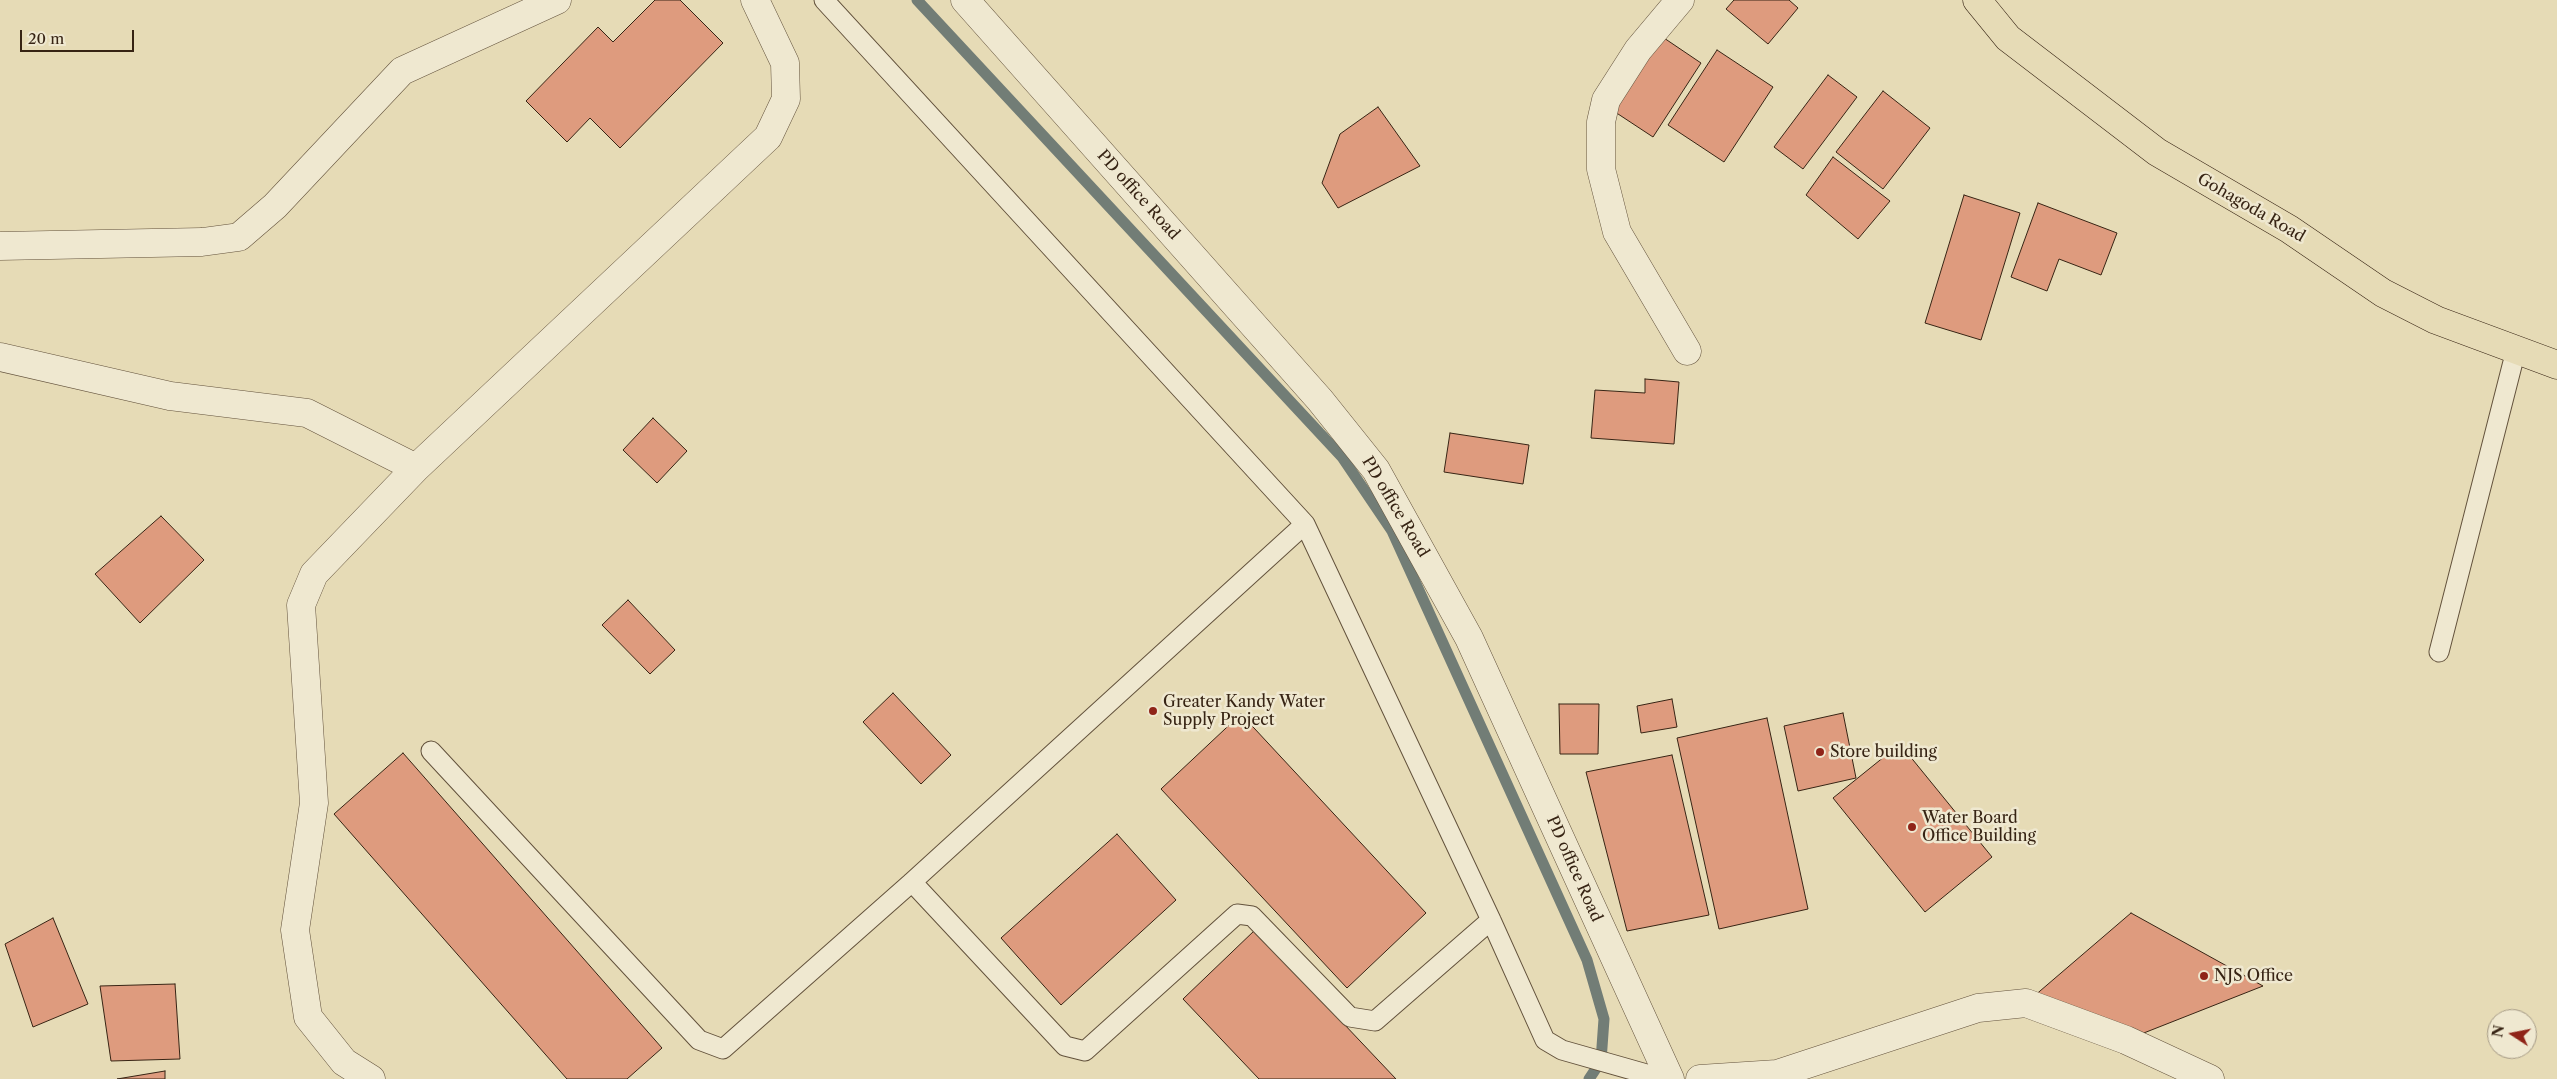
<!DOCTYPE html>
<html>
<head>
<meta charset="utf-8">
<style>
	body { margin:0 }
	#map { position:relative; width:2557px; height:1079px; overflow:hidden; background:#e6dbb6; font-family:"Libre Caslon Text",serif }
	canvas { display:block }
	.north { position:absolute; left:2487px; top:1009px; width:50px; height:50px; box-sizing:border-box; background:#efe8d0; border:1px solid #a59a85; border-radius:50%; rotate:281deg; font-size:14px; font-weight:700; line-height:20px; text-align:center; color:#372414 }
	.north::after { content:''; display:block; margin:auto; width:18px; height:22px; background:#8f2418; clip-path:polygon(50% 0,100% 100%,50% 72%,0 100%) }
	.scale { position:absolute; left:20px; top:30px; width:114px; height:22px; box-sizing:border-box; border:2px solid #372414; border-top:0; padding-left:6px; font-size:15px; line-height:18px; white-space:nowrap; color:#372414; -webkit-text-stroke:4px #efe8d0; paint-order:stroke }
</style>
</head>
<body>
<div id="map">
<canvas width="2557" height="1079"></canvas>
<div class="north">N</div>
<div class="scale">20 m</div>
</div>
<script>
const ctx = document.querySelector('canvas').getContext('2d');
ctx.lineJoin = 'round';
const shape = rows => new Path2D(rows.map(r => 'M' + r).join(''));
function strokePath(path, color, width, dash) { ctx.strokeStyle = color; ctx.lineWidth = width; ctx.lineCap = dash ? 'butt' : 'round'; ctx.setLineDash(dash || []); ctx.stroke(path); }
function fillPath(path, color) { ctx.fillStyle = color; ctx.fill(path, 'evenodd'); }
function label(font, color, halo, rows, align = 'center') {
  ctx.font = font + ' "Libre Caslon Text",serif'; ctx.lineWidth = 5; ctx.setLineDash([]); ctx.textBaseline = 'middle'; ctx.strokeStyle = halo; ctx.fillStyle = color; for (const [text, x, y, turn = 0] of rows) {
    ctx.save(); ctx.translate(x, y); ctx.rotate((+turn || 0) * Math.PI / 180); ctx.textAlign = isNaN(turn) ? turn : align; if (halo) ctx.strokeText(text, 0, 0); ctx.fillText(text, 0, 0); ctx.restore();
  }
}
const stream = shape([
	[917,0,1342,457,1392,531,1587,960,1604,1019,1601,1061,1589,1079]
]);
const building = shape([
	[655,0,680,0,723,43,620,148,590,118,567,142,526,101,598,27,613,42,655,0],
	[1734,0,1789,0,1798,8,1768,44,1726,9,1734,0],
	[1661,36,1701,63,1653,137,1612,110,1661,36],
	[1717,50,1773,87,1724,162,1668,125,1717,50],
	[1828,75,1857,97,1803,169,1774,147,1828,75],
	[1883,91,1930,128,1883,189,1836,152,1883,91],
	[1378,107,1420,166,1338,208,1322,183,1340,134,1378,107],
	[1833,157,1890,201,1858,239,1806,195,1833,157],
	[1964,195,2020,213,1981,340,1925,323,1964,195],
	[2038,203,2117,233,2101,275,2059,259,2047,291,2011,277,2038,203],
	[1645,379,1679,382,1674,444,1591,438,1595,390,1645,393,1645,379],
	[653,418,687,451,657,483,623,450,653,418],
	[1450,433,1529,445,1523,484,1444,472,1450,433],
	[161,516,204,560,140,623,95,574,161,516],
	[628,600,675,650,650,674,602,625,628,600],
	[893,693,951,755,921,784,863,722,893,693],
	[1672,699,1677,727,1641,733,1637,706,1672,699],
	[1559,704,1599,704,1598,754,1560,754,1559,704],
	[1843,713,1856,778,1798,791,1784,726,1843,713],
	[1241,714,1426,913,1347,988,1161,789,1241,714],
	[1767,718,1808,909,1719,929,1677,738,1767,718],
	[1900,744,1992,857,1925,912,1833,798,1900,744],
	[403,753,662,1048,627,1079,567,1079,334,814,403,753],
	[1672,755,1709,915,1627,931,1586,772,1672,755],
	[1117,834,1176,900,1061,1005,1001,938,1117,834],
	[2131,913,2263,986,2126,1040,2026,1003,2131,913],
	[53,918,88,1004,33,1027,5,944,53,918],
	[1255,930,1396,1079,1259,1079,1183,999,1255,930],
	[175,984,180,1059,111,1061,100,986,175,984],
	[165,1071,165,1079,117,1079,165,1071]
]);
const service = shape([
	[824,0,1305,524,1491,920,1545,1040,1562,1050,1664,1079],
	[2439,652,2516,350],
	[431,751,699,1040,723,1049,912,882,1305,524],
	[912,882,1065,1046,1085,1051,1237,914,1252,916,1350,1017,1375,1021,1491,920]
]);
const minor = shape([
	[965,0,1320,400,1376,470,1469,638,1670,1079],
	[1680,0,1638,50,1606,100,1601,122,1601,169,1617,232,1687,351],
	[0,246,202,242,239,237,275,206,402,71,557,0],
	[0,357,170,396,307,413,416,468],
	[371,1079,344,1062,308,1017,295,930,314,803,301,605,314,574,416,468,768,137,786,99,785,63,755,0],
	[1700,1079,1777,1074,1978,1008,2026,1003,2126,1040,2210,1079]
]);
const primary = shape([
	[1977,0,2008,38,2157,152,2289,229,2383,293,2436,320,2557,365]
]);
const markers = [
	[1153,711,5,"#8f2418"],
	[1820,752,5,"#8f2418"],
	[1912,827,5,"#8f2418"],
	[2204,976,5,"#8f2418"]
];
const streetNames = [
	["PD office Road",1138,195,48],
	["Gohagoda Road",2251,208,30],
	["PD office Road",1395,507,59],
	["PD office Road",1574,869,66]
];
const poiNames = [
	["Greater Kandy Water",1163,702],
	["Supply Project",1163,720],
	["Store building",1830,752],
	["Water Board",1922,818],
	["Office Building",1922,836],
	["NJS Office",2214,976]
];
strokePath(stream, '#727d76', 11);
fillPath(building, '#de9b7e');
strokePath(building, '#372414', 1);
strokePath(service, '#63523c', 21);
strokePath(minor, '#63523c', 29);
strokePath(primary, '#372414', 29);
strokePath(service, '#efe8d0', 19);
strokePath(minor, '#efe8d0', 28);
strokePath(primary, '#e6dbb6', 28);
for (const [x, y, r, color] of markers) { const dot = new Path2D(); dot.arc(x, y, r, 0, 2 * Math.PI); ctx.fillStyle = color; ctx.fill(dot); strokePath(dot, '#efe8d0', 2); }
label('16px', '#372414', '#efe8d0', streetNames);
label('16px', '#372414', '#efe8d0', poiNames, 'left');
</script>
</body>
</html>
